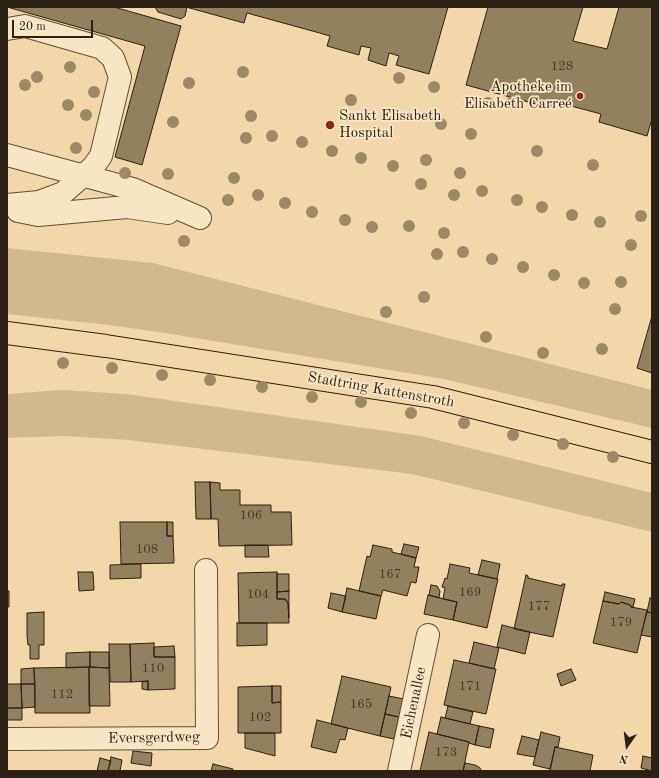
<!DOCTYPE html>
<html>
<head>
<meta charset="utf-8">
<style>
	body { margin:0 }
	#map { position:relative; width:659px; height:778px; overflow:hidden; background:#f2d8a8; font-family:"Old Standard TT",serif }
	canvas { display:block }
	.frame { position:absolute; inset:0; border:8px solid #2b2215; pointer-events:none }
	.north { position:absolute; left:607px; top:726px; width:40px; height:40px; -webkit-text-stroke:3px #f7e6c6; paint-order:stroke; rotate:194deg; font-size:11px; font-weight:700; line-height:16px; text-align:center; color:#2b2215 }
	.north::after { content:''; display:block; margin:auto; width:14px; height:18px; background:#2b2215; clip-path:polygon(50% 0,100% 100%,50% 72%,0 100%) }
	.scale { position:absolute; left:12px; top:20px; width:81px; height:18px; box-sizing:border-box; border:2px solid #2b2215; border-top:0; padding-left:5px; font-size:12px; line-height:14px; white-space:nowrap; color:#2b2215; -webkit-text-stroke:3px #f7e6c6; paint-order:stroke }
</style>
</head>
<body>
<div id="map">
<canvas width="659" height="778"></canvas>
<div class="frame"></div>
<div class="north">N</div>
<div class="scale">20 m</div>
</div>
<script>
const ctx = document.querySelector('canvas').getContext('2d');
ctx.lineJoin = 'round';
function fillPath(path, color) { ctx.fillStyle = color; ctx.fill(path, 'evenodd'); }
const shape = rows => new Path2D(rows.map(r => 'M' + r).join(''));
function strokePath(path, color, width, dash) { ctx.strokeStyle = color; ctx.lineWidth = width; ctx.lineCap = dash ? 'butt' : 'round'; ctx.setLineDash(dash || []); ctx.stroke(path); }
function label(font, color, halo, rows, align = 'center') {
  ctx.font = font + ' "Old Standard TT",serif'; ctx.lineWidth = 3.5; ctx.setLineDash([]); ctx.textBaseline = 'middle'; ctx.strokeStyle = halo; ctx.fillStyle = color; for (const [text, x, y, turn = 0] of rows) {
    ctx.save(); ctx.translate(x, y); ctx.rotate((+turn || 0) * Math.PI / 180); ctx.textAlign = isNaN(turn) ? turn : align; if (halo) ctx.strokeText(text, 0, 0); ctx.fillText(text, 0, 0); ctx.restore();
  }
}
const green = shape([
	[7,248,153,263,652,390,652,428,444,379,165,333,109,325,7,314],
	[62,390,126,394,421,436,652,493,652,532,412,474,128,440,64,436,7,438,7,394]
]);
const building = shape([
	[7,7,114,7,181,26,142,165,115,157,145,46,7,7],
	[155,7,187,7,185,16,181,19,158,12,155,7],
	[186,7,448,7,429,74,396,65,399,56,389,53,386,66,368,60,371,48,361,46,359,55,327,46,330,36,316,32,247,13,244,23,186,7],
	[488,7,583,7,573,41,607,49,619,7,652,7,652,119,647,136,599,122,601,114,556,102,554,109,466,85,488,7],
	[652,316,652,373,637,368,652,316],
	[195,482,210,482,211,519,196,519,195,482],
	[210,482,220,483,220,490,240,490,240,505,271,505,271,512,291,512,292,545,219,546,218,519,211,519,210,482],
	[120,522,167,522,167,536,173,536,174,563,121,564,120,522],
	[167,522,173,522,173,536,167,536,167,522],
	[404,544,419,547,416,558,401,554,404,544],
	[245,545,268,545,269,557,245,557,245,545],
	[373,545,392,549,392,552,416,558,414,567,419,567,416,583,411,582,407,596,383,590,381,596,359,591,367,556,370,557,373,545],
	[482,560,500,564,497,579,478,575,482,560],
	[141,564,141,578,110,579,110,565,141,564],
	[450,564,470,568,469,573,498,579,487,628,453,620,457,602,443,599,445,588,442,587,445,578,447,579,450,564],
	[78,572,93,572,94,590,79,591,78,572],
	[277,572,277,599,285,599,288,603,289,623,239,623,238,573,277,572],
	[277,574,289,574,289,591,277,592,277,574],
	[526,575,528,576,528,578,562,586,562,584,565,584,553,637,514,629,526,575],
	[431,585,437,586,440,591,439,598,429,595,431,585],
	[347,588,381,596,376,619,342,612,347,588],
	[7,591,9,591,9,607,7,607,7,591],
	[289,591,289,618,288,603,285,599,277,599,277,592,289,591],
	[605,592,635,599,633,607,631,607,630,605,621,602,619,604,603,601,605,592],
	[331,593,346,596,342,612,328,608,331,593],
	[428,595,457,602,453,620,424,614,428,595],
	[650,598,652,598,652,613,647,612,650,598],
	[603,601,619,604,621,602,630,605,631,607,647,610,637,653,593,643,603,601],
	[44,612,44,645,39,645,39,659,30,659,30,645,28,645,27,636,27,613,44,612],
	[647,612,652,613,652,637,641,635,647,612],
	[237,623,267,623,267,645,237,646,237,623],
	[502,625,530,632,525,654,497,647,502,625],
	[474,642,499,648,494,669,469,663,474,642],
	[154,643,154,657,175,657,175,689,148,690,148,681,131,682,130,644,154,643],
	[109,644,130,644,131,682,110,682,109,644],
	[174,646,175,657,154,657,154,647,174,646],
	[90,652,109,652,109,668,90,667,90,652],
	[90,652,90,667,66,668,66,653,90,652],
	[454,660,496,669,486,714,444,705,454,660],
	[89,667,90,713,35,713,34,668,89,667],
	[89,667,109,668,110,706,89,706,89,667],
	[34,668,35,684,21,684,21,669,34,668],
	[571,669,576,680,561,686,557,674,571,669],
	[342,676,391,687,380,736,331,724,342,676],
	[148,681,148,690,142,689,142,682,148,681],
	[7,684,21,684,22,708,7,708,7,684],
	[21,684,35,684,35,707,22,708,21,684],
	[272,686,272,703,281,702,281,733,238,733,238,687,272,686],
	[272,686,281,686,281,702,272,703,272,686],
	[389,696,404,699,399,717,385,714,389,696],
	[448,706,473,712,470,724,445,718,448,706],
	[7,708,22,708,22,720,7,720,7,708],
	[385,714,399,717,394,739,380,736,385,714],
	[441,717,479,726,475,745,469,743,469,742,437,734,441,717],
	[317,720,348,728,345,740,340,739,336,753,311,747,317,720],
	[479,726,494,729,490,748,475,745,479,726],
	[429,732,469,742,463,771,420,771,429,732],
	[541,732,560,737,558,747,555,747,550,769,533,765,541,732],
	[245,733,275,733,275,756,245,748,245,733],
	[522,736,539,740,535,757,517,754,522,736],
	[555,747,593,755,590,771,550,771,555,747],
	[133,751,152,753,151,766,131,763,133,751],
	[643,756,652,758,652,771,641,768,643,756],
	[111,757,122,760,120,771,108,771,111,757],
	[100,758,111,761,108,771,97,771,100,758],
	[465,763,475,765,479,767,482,771,463,771,465,763],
	[213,764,233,769,233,771,211,771,213,764]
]);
const minor = shape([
	[7,29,25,26,102,48,113,58,120,77,101,156,93,167,63,193,39,202,7,205],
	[7,155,133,189,200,218],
	[18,211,38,215,127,207,168,213],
	[7,739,207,738,206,570],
	[399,771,428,635]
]);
const major = shape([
	[7,333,106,346,433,397,652,452]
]);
const trees = [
	[70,67],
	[243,72],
	[37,77],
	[399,78],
	[189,83],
	[25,85],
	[434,87],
	[94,92],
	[351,100],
	[488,103],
	[511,103],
	[68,105],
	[86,115],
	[251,116],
	[173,122],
	[441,124],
	[471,134],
	[272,136],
	[246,138],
	[302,142],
	[76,148],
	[332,151],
	[537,151],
	[361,158],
	[426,160],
	[593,165],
	[393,166],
	[125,173],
	[460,173],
	[168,174],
	[234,178],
	[421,184],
	[482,191],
	[258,195],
	[454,195],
	[228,200],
	[517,200],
	[285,203],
	[542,207],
	[312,212],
	[572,215],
	[641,216],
	[345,220],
	[600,222],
	[409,226],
	[372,227],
	[444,233],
	[184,241],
	[631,245],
	[463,252],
	[437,254],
	[492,259],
	[523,267],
	[554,275],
	[621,282],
	[584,283],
	[424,297],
	[615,309],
	[386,312],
	[486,337],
	[602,349],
	[543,353],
	[63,363],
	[112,368],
	[162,375],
	[210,380],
	[262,387],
	[312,397],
	[361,402],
	[411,413],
	[464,423],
	[513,435],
	[563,444],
	[613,457]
];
const markers = [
	[580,96,4,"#8f2418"],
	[330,125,5,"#8f2418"]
];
const numberNames = [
	["128",562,67],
	["106",251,516],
	["108",147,550],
	["167",390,575],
	["169",470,593],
	["104",258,595],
	["177",539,607],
	["179",621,623],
	["110",153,669],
	["171",470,687],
	["112",62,695],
	["165",361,705],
	["102",260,718],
	["173",446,753]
];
const poiNames = [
	["Apotheke im",572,87],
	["Elisabeth Carreé",572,104],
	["Sankt Elisabeth",339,116,"left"],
	["Hospital",339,133,"left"]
];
const streetNames = [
	["Stadtring Kattenstroth",381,390,10],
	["Eichenallee",414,703,-78],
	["Eversgerdweg",154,738,-1]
];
fillPath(green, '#d0b98f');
fillPath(building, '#928161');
strokePath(building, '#2b2215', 1);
strokePath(minor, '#5d503a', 24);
strokePath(major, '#2b2215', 24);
strokePath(minor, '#f7e6c6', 22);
strokePath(major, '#f2d8a8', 22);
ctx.fillStyle = '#9b8968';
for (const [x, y] of trees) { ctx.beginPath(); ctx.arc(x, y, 6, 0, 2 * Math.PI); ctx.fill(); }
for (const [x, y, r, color] of markers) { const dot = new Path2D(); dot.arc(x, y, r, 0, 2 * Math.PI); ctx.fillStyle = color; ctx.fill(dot); strokePath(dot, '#f7e6c6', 1.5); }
label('13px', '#453a28', null, numberNames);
label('15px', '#2b2215', '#f7e6c6', poiNames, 'right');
label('15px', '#2b2215', '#f7e6c6', streetNames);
</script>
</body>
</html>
